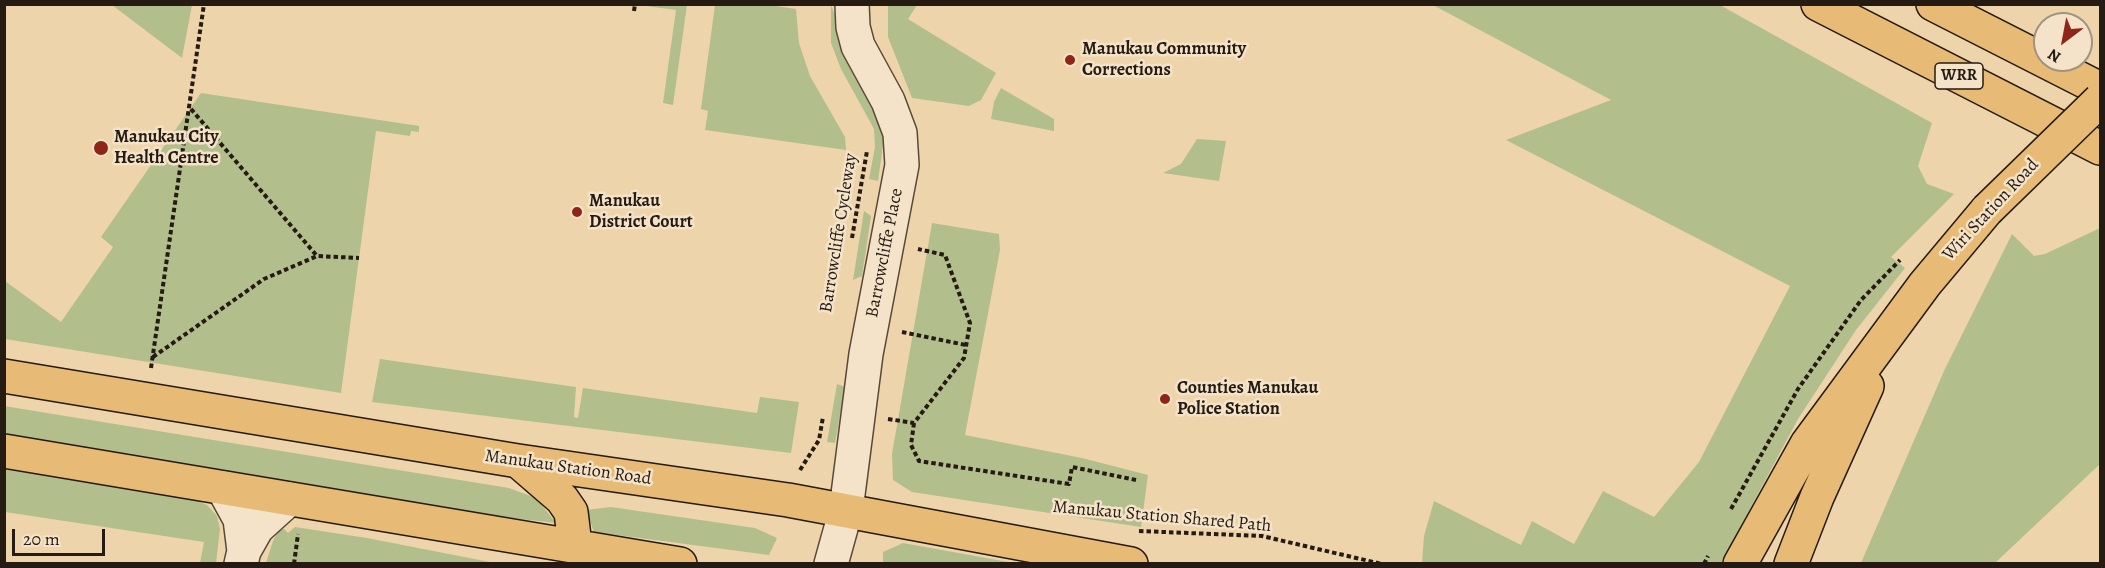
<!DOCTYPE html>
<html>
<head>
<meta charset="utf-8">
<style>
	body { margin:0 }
	#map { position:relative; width:2105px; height:568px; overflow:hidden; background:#eed4ab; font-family:Alegreya,serif }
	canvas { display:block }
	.frame { position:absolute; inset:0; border:6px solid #251b13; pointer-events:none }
	.north { position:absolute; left:2033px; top:12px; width:60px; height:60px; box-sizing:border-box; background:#f4e3c8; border:2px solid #a19380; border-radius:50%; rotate:212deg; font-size:16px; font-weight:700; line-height:24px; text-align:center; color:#251b13 }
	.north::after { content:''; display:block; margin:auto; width:21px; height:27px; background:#8f2418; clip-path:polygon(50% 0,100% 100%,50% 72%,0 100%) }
	.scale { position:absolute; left:12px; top:529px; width:93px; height:27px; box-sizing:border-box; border:3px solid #251b13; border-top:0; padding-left:8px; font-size:18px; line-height:21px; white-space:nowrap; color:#251b13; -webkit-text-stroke:4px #f4e3c8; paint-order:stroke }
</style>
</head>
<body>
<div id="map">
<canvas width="2105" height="568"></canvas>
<div class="frame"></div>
<div class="north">N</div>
<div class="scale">20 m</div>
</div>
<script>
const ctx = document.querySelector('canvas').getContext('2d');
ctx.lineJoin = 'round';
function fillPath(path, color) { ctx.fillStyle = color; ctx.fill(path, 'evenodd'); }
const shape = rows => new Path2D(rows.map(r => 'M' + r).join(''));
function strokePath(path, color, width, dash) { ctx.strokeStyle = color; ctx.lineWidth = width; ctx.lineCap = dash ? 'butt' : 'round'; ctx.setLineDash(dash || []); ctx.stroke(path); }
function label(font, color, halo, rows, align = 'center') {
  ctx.font = font + ' Alegreya,serif'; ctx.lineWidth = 5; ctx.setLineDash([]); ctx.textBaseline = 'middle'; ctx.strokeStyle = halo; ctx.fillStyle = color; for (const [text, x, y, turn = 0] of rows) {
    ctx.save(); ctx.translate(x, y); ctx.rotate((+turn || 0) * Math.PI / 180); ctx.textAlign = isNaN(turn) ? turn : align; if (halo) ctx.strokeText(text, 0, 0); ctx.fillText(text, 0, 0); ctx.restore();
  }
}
const green = shape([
	[112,5,192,5,182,58],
	[639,5,687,5,673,105,663,103,676,10],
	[715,5,770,5,796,9,799,43,810,76,845,137,846,150,705,130,708,111,701,109],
	[831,5,836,18,838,39,879,121,884,138,878,181,869,179,875,147,874,129,841,69,831,43],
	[888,5,917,5,908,19,996,73,981,100,969,106,912,98,888,37],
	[1433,5,1720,5,1932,123,1918,166,1927,184,1954,194,1891,257,1905,268,1856,330,1798,419,1721,563,1422,563,1424,536,1434,501,1521,545,1532,521,1574,544,1603,491,1654,517,1699,462,1790,286,1506,140,1611,100],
	[1001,88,1054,119,1054,131,991,119,994,102],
	[201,93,419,126,419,132,411,131,410,136,376,131,341,393,5,339,5,281,61,322,113,247,101,237],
	[1197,139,1226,141,1219,181,1163,173,1181,164],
	[864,211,871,216,862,276,853,280],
	[932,223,999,234,1000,250,965,435,1082,458,1148,475,1141,527,912,492,893,480,892,454],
	[2100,228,2100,464,1995,563,1861,563,1944,371,2012,234,2034,256,2045,254],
	[380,359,576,387,574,417,578,418,583,388,757,413,760,397,799,402,791,453,372,402],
	[837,384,845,387,835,443,827,442],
	[4,406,509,488,536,498,556,523,503,517,5,436],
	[5,469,194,499,207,505,217,516,220,529,216,563,200,563,204,542,5,512],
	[611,507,755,528,777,538,769,555,594,532,586,510],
	[295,527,367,538,495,563,266,563,273,541,279,530,284,529,288,533],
	[903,543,1014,563,883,563,883,552]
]);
const path = shape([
	[634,11,635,4],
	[191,109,317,256],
	[852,238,867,151],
	[902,332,966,345],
	[153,357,264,279,317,256,359,258],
	[151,368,204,4],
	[888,419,914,423,964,358,970,323,945,255,918,249],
	[914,423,911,445,919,461,1069,484,1072,467,1136,480],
	[800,470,819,440,823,417],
	[1731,509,1798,389,1861,300,1900,260],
	[1139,531,1262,536,1382,564],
	[294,564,298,534],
	[1704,564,1708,556]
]);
const minor = shape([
	[223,488,240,519,244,551,241,564],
	[244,551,257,528,289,499],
	[831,564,846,510,866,354,902,165,900,133,888,101,858,46,853,27,852,4]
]);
const major = shape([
	[4,376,518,461,788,500,1131,564],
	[4,451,680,564],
	[518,461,562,499,571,512,575,545],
	[1740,564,1807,444,1925,284,1987,210],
	[1791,564,1817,497,1867,386]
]);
const highway = shape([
	[1818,4,2100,148],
	[1933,4,2100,89]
]);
const majorBridge = shape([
	[1987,210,2100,100]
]);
const markers = [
	[1070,60,6,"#8f2418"],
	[101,148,8,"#8f2418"],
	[577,212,6,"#8f2418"],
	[1165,399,6,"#8f2418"]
];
const shields = [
	[1959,76,48]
];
const shieldNames = [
	["WRR",1959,76]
];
const poiNames = [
	["Manukau Community",1082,50],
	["Corrections",1082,71],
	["Manukau City",114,138],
	["Health Centre",114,159],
	["Manukau",589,202],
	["District Court",589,223],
	["Counties Manukau",1177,389],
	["Police Station",1177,410]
];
const streetNames = [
	["Wiri Station Road",1991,210,-47],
	["Barrowcliffe Cycleway",839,233,-81],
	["Barrowcliffe Place",885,253,-79],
	["Manukau Station Road",568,468,8],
	["Manukau Station Shared Path",1162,517,5]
];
fillPath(green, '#b3be8d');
strokePath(minor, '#574939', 36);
strokePath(major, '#251b13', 36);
strokePath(highway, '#251b13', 36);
strokePath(path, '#251b13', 4, [4.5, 3]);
strokePath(minor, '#f4e3c8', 33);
strokePath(major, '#e7ba76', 33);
strokePath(highway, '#e7ba76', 33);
strokePath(majorBridge, '#251b13', 36, []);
strokePath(majorBridge, '#e7ba76', 33);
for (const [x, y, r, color] of markers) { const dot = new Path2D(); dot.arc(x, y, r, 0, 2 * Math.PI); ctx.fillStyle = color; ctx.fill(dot); strokePath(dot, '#f4e3c8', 2); }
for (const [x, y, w] of shields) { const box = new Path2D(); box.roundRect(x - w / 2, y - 13, w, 26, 4.5); ctx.fillStyle = '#f4e3c8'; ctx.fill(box); strokePath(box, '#251b13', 1.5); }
label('bold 16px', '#251b13', null, shieldNames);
label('bold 18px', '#251b13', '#f4e3c8', poiNames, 'left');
label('18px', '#251b13', '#f4e3c8', streetNames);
</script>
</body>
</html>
